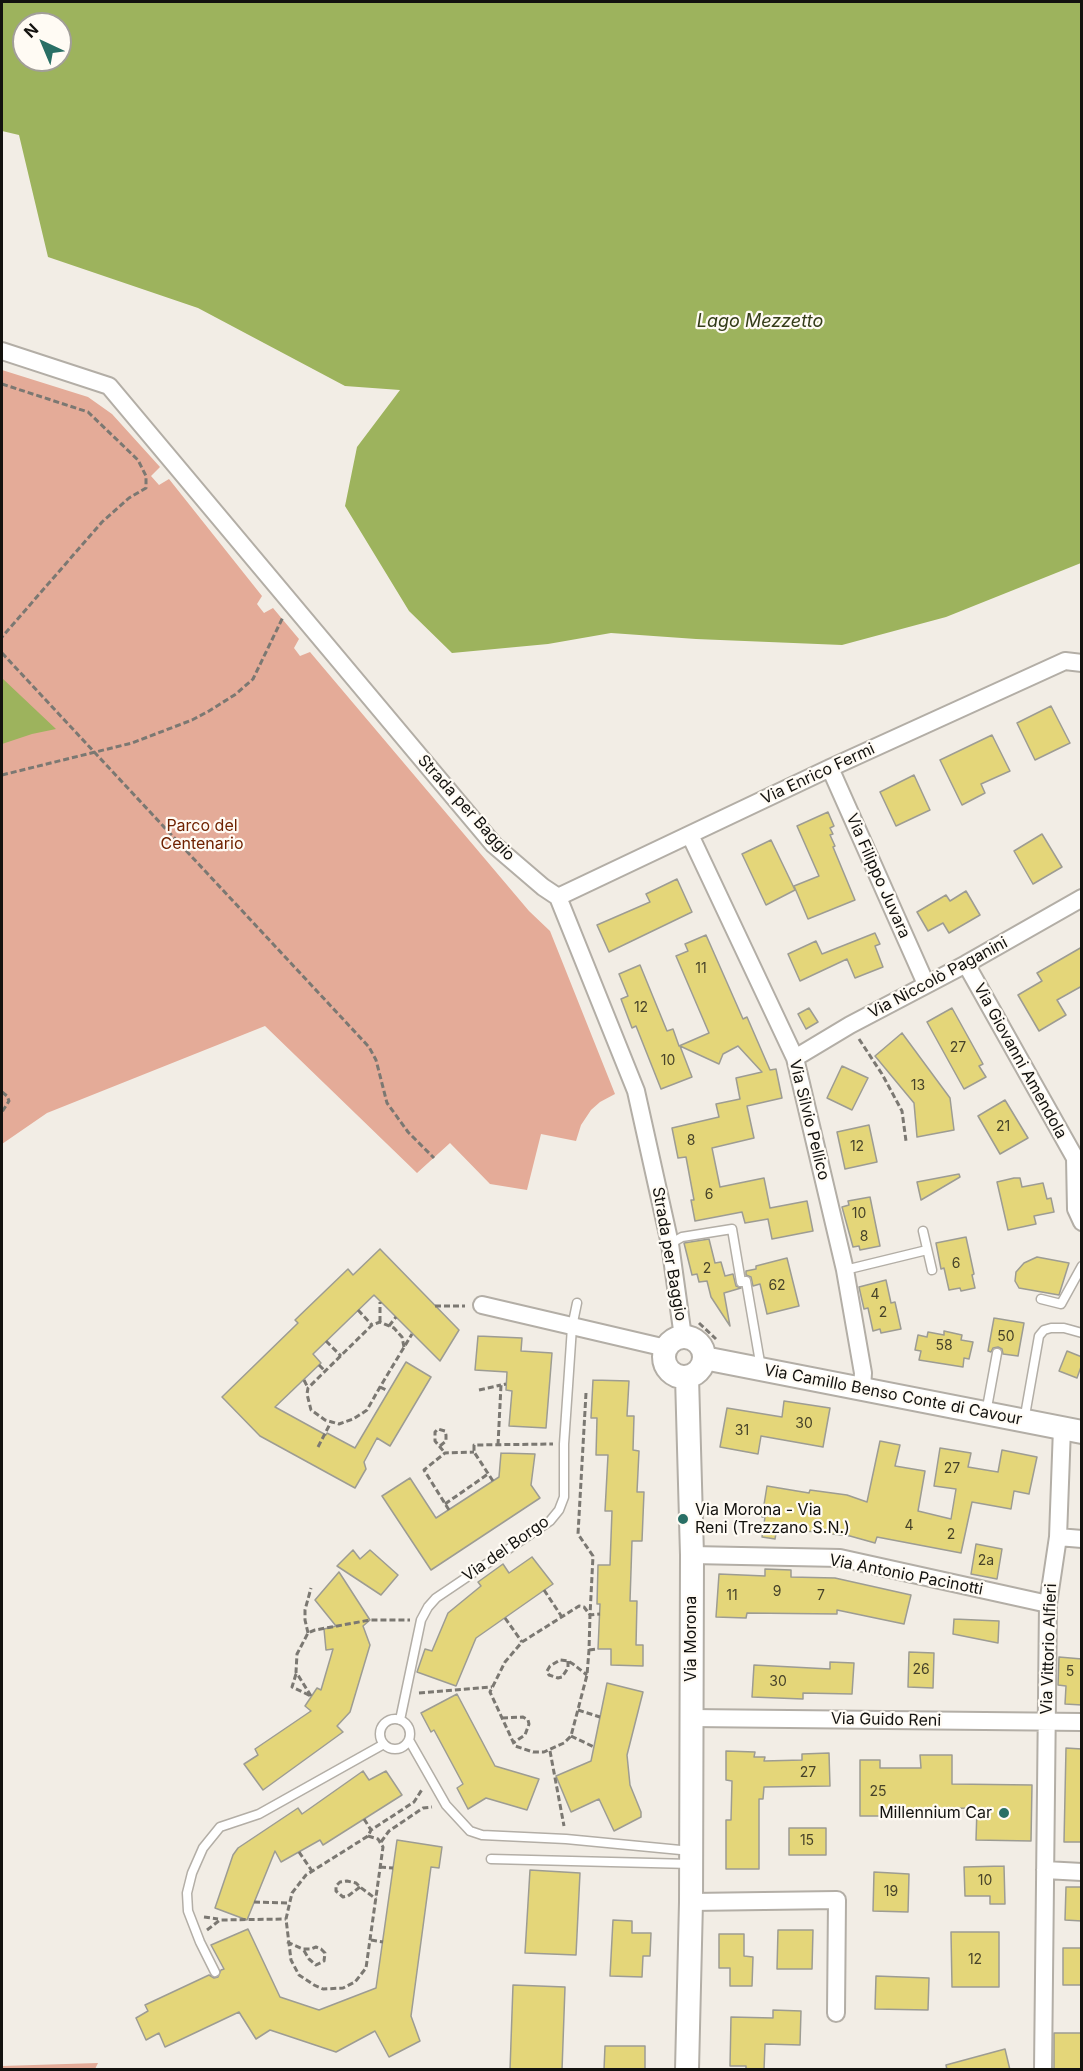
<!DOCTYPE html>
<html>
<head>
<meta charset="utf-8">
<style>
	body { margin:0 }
	#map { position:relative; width:1083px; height:2071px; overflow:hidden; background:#f2ede5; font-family:Inter,sans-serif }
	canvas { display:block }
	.frame { position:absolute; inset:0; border:3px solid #13120f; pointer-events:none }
	.north { position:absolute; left:12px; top:12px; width:60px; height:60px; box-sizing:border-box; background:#fffbf4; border:2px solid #a19e98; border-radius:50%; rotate:316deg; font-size:16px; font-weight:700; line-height:24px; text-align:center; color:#13120f }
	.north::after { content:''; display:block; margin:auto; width:21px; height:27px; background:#296f65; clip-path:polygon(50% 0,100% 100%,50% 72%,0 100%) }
</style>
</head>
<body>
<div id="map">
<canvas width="1083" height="2071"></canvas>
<div class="frame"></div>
<div class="north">N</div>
</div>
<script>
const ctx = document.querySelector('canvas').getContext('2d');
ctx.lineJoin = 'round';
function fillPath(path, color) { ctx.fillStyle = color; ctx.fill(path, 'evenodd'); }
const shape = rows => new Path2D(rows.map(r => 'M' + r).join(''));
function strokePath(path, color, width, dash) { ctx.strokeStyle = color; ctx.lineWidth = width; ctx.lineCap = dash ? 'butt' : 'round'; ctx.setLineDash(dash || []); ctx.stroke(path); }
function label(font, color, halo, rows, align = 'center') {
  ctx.font = font + ' Inter,sans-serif'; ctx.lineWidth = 4.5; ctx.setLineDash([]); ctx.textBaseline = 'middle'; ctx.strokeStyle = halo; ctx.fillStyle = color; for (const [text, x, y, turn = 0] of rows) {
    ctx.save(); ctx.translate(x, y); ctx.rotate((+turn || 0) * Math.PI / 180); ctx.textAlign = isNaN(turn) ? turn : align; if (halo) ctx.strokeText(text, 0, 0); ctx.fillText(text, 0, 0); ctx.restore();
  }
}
const green = shape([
	[2,370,88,397,112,414,160,467,151,476,159,485,169,479,262,596,257,604,260,608,264,613,273,608,299,639,294,648,300,656,310,652,529,911,550,931,615,1094,600,1102,591,1110,581,1125,576,1141,541,1134,527,1190,490,1184,450,1143,417,1173,265,1026,47,1113,2,1144],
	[98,2063,95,2069,2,2069,2,2066]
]);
const water = shape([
	[2,2,1081,2,1081,563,946,617,842,645,696,639,611,633,548,644,452,653,409,611,345,506,357,447,400,390,345,386,198,308,48,257,19,135,2,131],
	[24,24,60,24,60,60,24,60],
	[2,678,56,729,32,734,2,744]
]);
const building = shape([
	[1051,706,1070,743,1035,760,1017,723,1051,706],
	[992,735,1010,771,981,784,985,793,962,805,940,760,992,735],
	[914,775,930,810,896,826,880,792,914,775],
	[828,812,834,826,830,828,833,834,830,835,835,846,833,847,855,900,808,919,794,886,819,876,797,826,828,812],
	[1042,834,1062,867,1033,884,1014,851,1042,834],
	[771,840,795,890,766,905,742,854,771,840],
	[677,879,692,912,609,952,597,925,650,902,646,894,677,879],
	[966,891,980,915,949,933,943,923,928,931,917,912,946,895,950,901,966,891],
	[875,933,880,944,875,946,883,967,855,978,847,959,800,981,788,954,816,941,822,954,875,933],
	[706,935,743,1019,747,1017,770,1070,776,1069,782,1098,747,1106,754,1138,712,1148,720,1187,764,1178,770,1208,807,1201,813,1231,772,1239,768,1219,745,1223,742,1212,695,1221,691,1200,694,1200,686,1157,678,1158,672,1128,719,1117,716,1104,740,1099,736,1078,762,1072,738,1046,723,1054,719,1064,680,1046,692,1077,661,1089,636,1026,632,1028,621,999,628,996,619,974,640,965,667,1031,673,1029,679,1046,709,1033,676,956,688,951,685,944,706,935],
	[1082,947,1082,986,1057,1000,1066,1015,1039,1031,1018,995,1042,981,1037,973,1082,947],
	[809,1008,818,1022,806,1029,798,1014,809,1008],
	[952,1008,983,1064,979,1066,986,1077,964,1089,927,1022,952,1008],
	[902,1033,950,1098,954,1130,917,1137,914,1103,875,1056,902,1033],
	[842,1066,868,1078,852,1110,827,1098,842,1066],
	[1005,1100,1028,1138,1000,1154,978,1116,1005,1100],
	[869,1125,877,1162,845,1169,837,1132,869,1125],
	[959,1174,960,1177,921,1200,917,1182,959,1174],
	[1014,1178,1020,1178,1022,1187,1043,1183,1047,1199,1051,1198,1054,1212,1034,1216,1036,1224,1008,1230,997,1182,1014,1178],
	[870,1197,880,1246,860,1250,859,1246,853,1247,842,1207,849,1205,848,1201,870,1197],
	[966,1237,974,1274,972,1275,975,1288,961,1291,960,1288,949,1290,944,1268,941,1269,936,1243,966,1237],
	[709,1239,715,1263,721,1262,725,1276,733,1274,736,1286,741,1288,724,1293,730,1326,711,1297,707,1281,699,1282,697,1274,692,1275,684,1243,709,1239],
	[380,1249,459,1330,440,1361,374,1295,313,1354,321,1363,275,1407,326,1435,327,1433,355,1448,406,1362,431,1377,390,1446,377,1438,364,1462,366,1469,355,1488,260,1436,222,1397,298,1323,295,1320,348,1269,353,1275,380,1249],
	[1037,1257,1069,1263,1059,1295,1019,1288,1015,1281,1016,1272,1024,1263,1037,1257],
	[787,1258,799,1306,767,1314,760,1284,753,1286,751,1277,746,1275,746,1271,756,1269,756,1266,787,1258],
	[886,1280,891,1303,895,1302,901,1329,881,1333,880,1329,873,1331,868,1308,864,1309,859,1287,886,1280],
	[994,1318,1024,1323,1018,1356,1003,1354,1002,1349,998,1347,993,1348,991,1352,988,1351,994,1318],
	[944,1331,962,1335,961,1340,973,1342,969,1359,964,1358,963,1367,919,1360,921,1351,915,1350,918,1335,927,1337,928,1332,944,1335,944,1331],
	[478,1336,522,1338,521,1351,552,1353,546,1428,509,1426,512,1391,506,1390,507,1372,475,1370,478,1336],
	[1067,1351,1082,1357,1082,1364,1077,1378,1059,1371,1067,1351],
	[593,1380,629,1381,627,1416,634,1416,633,1450,639,1451,637,1492,644,1492,642,1541,632,1541,630,1601,637,1601,636,1645,643,1645,643,1666,611,1665,611,1649,598,1649,600,1604,597,1604,598,1565,610,1565,612,1511,605,1511,608,1455,596,1455,597,1418,591,1418,593,1380],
	[784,1401,830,1408,823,1447,761,1436,758,1454,720,1447,727,1408,782,1417,784,1401],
	[880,1441,900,1445,895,1466,925,1471,918,1511,951,1519,956,1489,934,1486,940,1448,971,1453,968,1467,998,1472,1002,1450,1037,1457,1029,1494,1014,1491,1011,1509,972,1502,961,1553,877,1537,875,1543,850,1536,806,1531,806,1533,777,1528,775,1539,762,1537,765,1517,762,1517,767,1486,809,1493,810,1490,847,1495,867,1502,880,1441],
	[501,1453,535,1454,531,1485,540,1498,431,1570,382,1496,410,1478,436,1518,499,1477,501,1453],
	[976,1544,1002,1549,997,1579,971,1574,976,1544],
	[353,1550,360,1559,370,1550,398,1575,381,1595,337,1566,353,1550],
	[532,1557,553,1584,476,1638,456,1686,417,1672,425,1649,432,1651,448,1613,481,1586,478,1582,503,1564,509,1573,532,1557],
	[765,1569,791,1570,791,1577,835,1578,911,1595,904,1624,837,1610,837,1614,747,1613,746,1618,716,1617,719,1574,765,1576,765,1569],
	[339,1572,370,1620,363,1626,370,1645,350,1712,337,1726,343,1732,263,1790,244,1764,258,1755,255,1749,311,1711,305,1706,317,1688,321,1690,333,1649,326,1650,324,1629,336,1626,315,1600,339,1572],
	[954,1619,999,1621,998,1643,953,1634,954,1619],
	[909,1652,934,1653,933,1688,908,1687,909,1652],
	[1059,1657,1082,1659,1082,1705,1065,1704,1066,1686,1058,1685,1059,1657],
	[830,1662,854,1663,852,1694,803,1693,803,1699,752,1697,754,1665,830,1669,830,1662],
	[607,1683,643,1692,627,1755,630,1785,641,1812,641,1817,614,1831,599,1799,571,1812,556,1776,591,1761,607,1683],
	[457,1694,495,1766,539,1779,527,1810,486,1798,468,1809,457,1788,463,1784,434,1730,431,1732,421,1713,457,1694],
	[1066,1748,1082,1749,1082,1842,1064,1842,1066,1748],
	[726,1751,755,1752,754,1757,765,1757,764,1761,802,1760,802,1754,829,1753,830,1786,764,1787,763,1799,759,1799,759,1869,726,1869,726,1820,731,1820,732,1781,726,1780,726,1751],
	[920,1755,952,1755,952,1784,1032,1785,1031,1841,976,1840,977,1808,897,1809,897,1816,860,1816,860,1760,880,1760,880,1768,921,1768,920,1755],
	[363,1771,369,1780,386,1771,402,1795,323,1845,320,1840,281,1862,275,1851,247,1920,215,1908,233,1855,238,1848,298,1808,302,1814,363,1771],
	[789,1828,826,1828,826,1855,789,1855,789,1828],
	[397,1840,442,1847,439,1868,431,1867,411,2016,420,2041,389,2057,375,2031,336,2052,270,2030,256,2039,239,2012,165,2047,159,2033,146,2040,136,2018,148,2011,145,2005,209,1975,214,1978,218,1977,221,1970,224,1969,211,1945,248,1929,280,1997,319,2010,376,1988,397,1840],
	[1004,1866,1005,1904,990,1904,990,1896,965,1896,964,1867,1004,1866],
	[530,1870,580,1873,576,1955,525,1953,530,1870],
	[874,1872,909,1874,908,1912,873,1911,874,1872],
	[1066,1887,1082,1887,1082,1921,1065,1920,1066,1887],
	[613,1920,632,1921,632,1933,651,1933,650,1956,643,1956,642,1977,610,1976,613,1920],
	[778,1930,813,1930,812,1969,777,1969,778,1930],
	[951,1932,999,1932,999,1987,952,1987,951,1932],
	[719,1934,744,1934,744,1956,753,1957,752,1986,730,1986,730,1968,719,1968,719,1934],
	[1063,1948,1082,1948,1082,1985,1063,1985,1063,1948],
	[876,1976,929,1978,928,2010,875,2009,876,1976],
	[513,1985,565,1987,562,2070,510,2070,513,1985],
	[773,2010,801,2011,800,2045,765,2044,764,2070,746,2070,746,2066,730,2066,731,2017,773,2018,773,2010],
	[1054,2033,1082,2033,1082,2070,1054,2070,1054,2033],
	[605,2046,645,2046,645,2070,604,2070,605,2046],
	[1005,2049,1010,2070,947,2070,946,2065,1005,2049]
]);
const path = shape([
	[2,384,88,412,138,460,146,476,146,488,129,498,102,522,2,637],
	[2,653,369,1047,376,1060,387,1103,408,1132,434,1158],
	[2,775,132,743,192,720,209,711,236,694,253,679,283,617],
	[859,1039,882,1074,902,1111,906,1141],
	[2,1092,7,1096,9,1101,2,1112],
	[435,1306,465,1306],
	[358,1310,372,1325],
	[380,1322,380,1302],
	[699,1323,716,1339],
	[389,1326,396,1317],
	[326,1341,341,1356],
	[404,1347,402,1337,394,1328,380,1322,372,1325,308,1388,307,1394,311,1410,325,1420,339,1424,353,1419,361,1414,367,1410,380,1387,412,1334],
	[319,1365,325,1371],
	[304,1380,308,1388],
	[380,1387,388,1391],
	[479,1390,501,1385],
	[586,1393,578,1534,593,1556,590,1615,589,1650,587,1675,571,1736,564,1743,544,1752,533,1752,515,1746,490,1692,505,1662,522,1642,579,1606,584,1607,590,1615,600,1614],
	[498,1445,501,1385,506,1384],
	[440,1446,446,1441,446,1435,445,1431,438,1429,435,1432,435,1441,445,1453],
	[318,1447,331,1422],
	[493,1481,474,1452,474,1445,553,1444],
	[445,1504,488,1474],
	[449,1510,424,1470,445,1453,474,1452],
	[544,1590,562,1617],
	[505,1618,522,1642],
	[308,1633,305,1620,305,1610,311,1588],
	[589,1650,598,1649],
	[568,1661,568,1668,562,1677,558,1678,549,1675,547,1671,550,1666,560,1660,568,1661,573,1664,587,1675],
	[296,1674,292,1687,311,1696],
	[419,1693,492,1687],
	[311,1696,296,1672,297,1654,308,1633,315,1630,370,1620,410,1620],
	[578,1710,600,1717],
	[502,1718,523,1717,528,1720,529,1724,525,1735,513,1743],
	[571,1736,594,1747],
	[550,1751,564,1826],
	[364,1819,371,1830],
	[368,1836,378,1839,383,1847,366,1968,355,1982,343,1988,323,1989,314,1985,299,1975,291,1960,286,1919,292,1893,306,1875,368,1836,371,1830,414,1802,423,1788],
	[381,1842,389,1831,423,1808,432,1807],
	[299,1852,312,1871],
	[380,1867,393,1868],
	[360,1887,348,1896,343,1897,336,1891,336,1886,340,1882,347,1881,356,1883,360,1887,376,1899],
	[254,1902,289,1903],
	[204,1917,218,1919],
	[207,1930,220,1920,286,1919],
	[371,1940,383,1942],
	[287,1942,303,1949,311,1949,316,1947,321,1949,325,1953,324,1961,316,1965,309,1959,303,1949]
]);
const lane = shape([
	[923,1231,932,1270],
	[670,1244,682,1237,732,1229,741,1282,746,1281,761,1368],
	[845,1270,927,1250],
	[1041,1299,1061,1304,1082,1266],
	[986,1413,997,1353],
	[1024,1421,1039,1336,1044,1330,1051,1328,1064,1328,1082,1333],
	'380 1734a15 15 0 1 1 30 0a15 15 0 1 1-30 0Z',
	[400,1720,421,1620,428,1607,436,1598,550,1521,559,1510,564,1497,564,1444,568,1386,572,1327,577,1303],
	[409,1740,446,1805,470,1831,482,1835,566,1839,691,1851],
	[491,1859,691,1864],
	[215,1972,200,1942,188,1911,187,1893,192,1873,203,1848,220,1827,259,1814,384,1744]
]);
const street = shape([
	[2,351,109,386,494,845,543,887,558,897,636,1091,670,1244,683,1337],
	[830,768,926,984],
	[690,835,795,1058,845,1270,863,1373,862,1388],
	[558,897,830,768,1065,661,1082,663],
	[966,964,1075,1158,1082,1167],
	[795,1058,850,1025,966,964,1082,898],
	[1075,1158,1076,1209,1082,1222],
	[482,1305,666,1348],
	[1058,1537,1082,1539],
	[692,1555,840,1558,1048,1604],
	[691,1718,1082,1722],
	[1045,1870,1082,1872],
	[691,1902,837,1900,836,2013],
	[1043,2070,1048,1604,1058,1537,1062,1428]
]);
const secondary = shape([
	'664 1357a20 20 0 1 1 40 0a20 20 0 1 1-40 0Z',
	[704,1358,1082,1432],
	[687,1377,692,1555,691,1902,687,2070]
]);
const markers = [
	[683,1519,6,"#296f65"],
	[1004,1813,6,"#296f65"]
];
const numberNames = [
	["11",701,969],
	["12",641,1008],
	["27",958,1048],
	["10",668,1061],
	["13",918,1086],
	["21",1003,1127],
	["8",691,1141],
	["12",857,1147],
	["6",709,1195],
	["10",859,1214],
	["8",864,1237],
	["6",956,1264],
	["2",707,1269],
	["62",777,1286],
	["4",875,1295],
	["2",883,1313],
	["50",1006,1337],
	["58",944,1346],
	["30",804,1424],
	["31",742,1431],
	["27",952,1469],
	["4",909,1526],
	["2",951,1535],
	["2a",986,1561],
	["9",777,1592],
	["11",732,1596],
	["7",821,1596],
	["26",921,1670],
	["5",1070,1672],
	["30",778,1682],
	["27",808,1773],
	["25",878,1792],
	["15",807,1841],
	["10",985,1881],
	["19",891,1892],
	["12",975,1960]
];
const streetNames = [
	["Via Enrico Fermi",818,774,-25],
	["Strada per Baggio",466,808,48],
	["Via Filippo Juvara",878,876,66],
	["Via Niccolò Paganini",938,978,-28],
	["Via Giovanni Amendola",1020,1061,61],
	["Via Silvio Pellico",809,1120,76],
	["Strada per Baggio",669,1254,80],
	["Via Camillo Benso Conte di Cavour",893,1395,11],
	["Via del Borgo",506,1549,-35],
	["Via Antonio Pacinotti",906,1575,11],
	["Via Morona",691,1639,-90],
	["Via Vittorio Alfieri",1049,1649,-88],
	["Via Guido Reni",886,1720,1]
];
const parkNames = [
	["Parco del",202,826],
	["Centenario",202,844]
];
const poiNames = [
	["Via Morona - Via",695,1510],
	["Reni (Trezzano S.N.)",695,1528],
	["Millennium Car",992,1813,"right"]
];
const waterNames = [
	["Lago Mezzetto",760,322]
];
fillPath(green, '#e4ab98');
fillPath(water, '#9db35d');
fillPath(building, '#e4d679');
strokePath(building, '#9d9c93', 1.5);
strokePath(lane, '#b3aea6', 11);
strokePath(street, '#b3aea6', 20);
strokePath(secondary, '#b3aea6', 26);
strokePath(path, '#7b7872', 3, [6, 3]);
strokePath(lane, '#fff', 8);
strokePath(street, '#fff', 16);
strokePath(secondary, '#fff', 22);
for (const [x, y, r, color] of markers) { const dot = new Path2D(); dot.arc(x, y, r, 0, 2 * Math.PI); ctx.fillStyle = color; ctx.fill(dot); strokePath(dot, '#fffbf4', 2); }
label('14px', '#47432a', null, numberNames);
label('16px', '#13120f', '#fffbf4', streetNames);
label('16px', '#6f2200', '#fffbf4', parkNames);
label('16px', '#13120f', '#fffbf4', poiNames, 'left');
label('italic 18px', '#343d19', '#fffbf4', waterNames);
</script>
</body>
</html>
